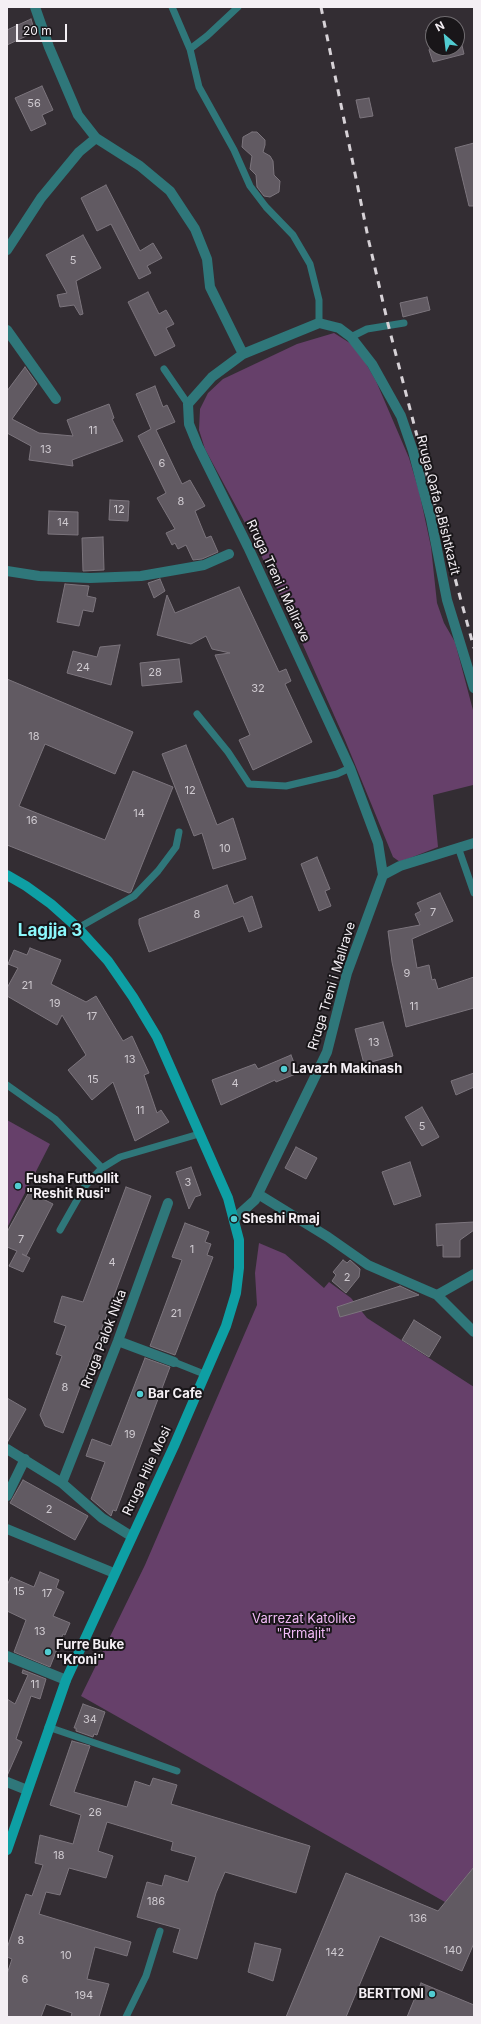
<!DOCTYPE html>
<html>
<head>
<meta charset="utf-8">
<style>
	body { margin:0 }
	#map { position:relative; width:481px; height:2024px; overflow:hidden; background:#332d33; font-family:Inter,sans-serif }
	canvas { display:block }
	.frame { position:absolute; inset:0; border:8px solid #f4eff4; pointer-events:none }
	.north { position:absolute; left:425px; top:16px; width:40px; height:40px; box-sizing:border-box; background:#191619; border:1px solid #716d71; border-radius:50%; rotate:332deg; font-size:11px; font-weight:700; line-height:16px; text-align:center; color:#f4eff4 }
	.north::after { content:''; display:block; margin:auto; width:14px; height:18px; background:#51ccd1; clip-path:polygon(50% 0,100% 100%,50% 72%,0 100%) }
	.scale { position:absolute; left:16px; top:24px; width:51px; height:18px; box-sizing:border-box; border:2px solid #f4eff4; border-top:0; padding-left:5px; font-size:12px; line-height:14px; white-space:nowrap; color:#f4eff4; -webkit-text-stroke:3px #191619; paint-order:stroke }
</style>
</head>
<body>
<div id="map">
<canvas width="481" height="2024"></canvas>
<div class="frame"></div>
<div class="north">N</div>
<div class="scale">20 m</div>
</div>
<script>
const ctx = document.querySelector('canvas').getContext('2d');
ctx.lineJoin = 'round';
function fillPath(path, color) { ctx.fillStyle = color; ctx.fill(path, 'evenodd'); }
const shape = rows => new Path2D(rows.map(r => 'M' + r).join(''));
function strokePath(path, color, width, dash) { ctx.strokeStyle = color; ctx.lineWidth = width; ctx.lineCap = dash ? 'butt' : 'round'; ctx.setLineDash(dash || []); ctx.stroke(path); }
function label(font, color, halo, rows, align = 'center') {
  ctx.font = font + ' Inter,sans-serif'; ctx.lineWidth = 4; ctx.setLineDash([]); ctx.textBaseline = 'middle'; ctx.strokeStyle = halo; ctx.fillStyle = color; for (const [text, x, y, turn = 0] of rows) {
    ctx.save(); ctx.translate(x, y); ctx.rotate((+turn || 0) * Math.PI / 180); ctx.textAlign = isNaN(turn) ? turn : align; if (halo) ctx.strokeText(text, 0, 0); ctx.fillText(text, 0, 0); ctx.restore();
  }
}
const green = shape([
	[334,333,353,345,364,360,376,381,409,458,419,491,431,547,437,603,444,623,455,642,474,714,474,786,473,785,433,795,438,847,400,862,393,857,345,740,296,629,252,536,205,449,199,430,200,409,208,393,223,379,297,344],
	[7,1120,50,1144,7,1228],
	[259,1243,285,1254,324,1288,329,1282,351,1298,367,1318,474,1387,474,1867,445,1902,81,1696,145,1565,257,1305,255,1273]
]);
const building = shape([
	[31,19,35,32,7,45,7,30,31,19],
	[457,24,464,54,433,62,429,50,430,48,426,30,433,28,433,48,457,48,457,24],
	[42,86,53,110,42,115,46,124,31,131,15,98,42,86],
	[369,98,373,116,360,118,356,100,369,98],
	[252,132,257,132,265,140,265,145,263,152,270,156,273,161,274,175,280,181,279,192,270,197,264,196,257,187,256,175,250,169,252,156,242,147,243,137,252,132],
	[474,143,474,206,469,206,455,148,474,143],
	[106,185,140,251,153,243,162,258,147,266,151,273,139,279,111,224,97,231,81,198,106,185],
	[83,235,101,268,76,281,83,314,80,315,74,305,60,307,57,295,67,293,46,255,83,235],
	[148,292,159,314,166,310,174,324,166,328,175,346,155,356,128,302,148,292],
	[427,297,430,310,403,317,400,303,427,297],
	[25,367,37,384,12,419,39,433,73,436,67,420,109,404,114,418,112,419,123,441,72,460,73,466,29,460,31,446,7,433,7,391,25,367],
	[155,386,163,407,167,405,175,422,156,430,182,484,190,480,205,506,195,511,206,538,211,536,218,552,202,559,193,560,186,545,178,549,175,543,172,545,166,533,175,529,157,498,166,493,138,436,151,429,136,394,155,386],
	[110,500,129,501,128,521,109,520,110,500],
	[49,511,78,512,78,535,48,534,49,511],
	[103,537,104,570,83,571,82,538,103,537],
	[160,579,165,591,154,598,148,583,160,579],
	[65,584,89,586,87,596,96,598,93,612,83,610,79,626,57,622,65,584],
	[239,587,279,672,286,669,291,681,285,684,312,742,253,770,239,740,250,735,215,655,230,653,212,649,206,636,191,644,157,635,167,595,175,613,239,587],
	[120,645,111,685,67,673,73,651,97,657,100,647,120,645],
	[179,659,182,682,142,686,140,663,179,659],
	[7,679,133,732,115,774,45,744,19,806,105,840,133,771,173,787,131,892,129,893,7,845,7,679],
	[186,745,217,825,233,818,246,859,213,869,202,833,194,836,162,754,186,745],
	[317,857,330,889,325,891,331,906,319,911,301,864,317,857],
	[227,885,234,904,252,896,262,927,249,932,243,916,149,952,139,924,139,919,227,885],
	[440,893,453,921,412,939,417,968,429,965,432,980,435,979,438,989,474,977,474,1008,406,1027,392,962,388,931,420,925,415,914,421,911,417,903,440,893],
	[30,948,61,960,51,984,86,1002,96,996,123,1041,132,1036,149,1073,144,1075,157,1113,161,1110,169,1122,135,1141,113,1082,92,1100,68,1070,86,1055,62,1015,57,1025,7,996,7,988,18,968,8,964,14,950,27,955,30,948],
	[383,1022,393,1056,364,1064,355,1029,383,1022],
	[291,1055,298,1073,276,1082,275,1080,221,1105,212,1080,255,1064,258,1069,291,1055],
	[474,1073,474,1087,456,1095,451,1081,474,1073],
	[422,1107,439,1137,422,1146,405,1117,422,1107],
	[296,1147,317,1158,306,1179,285,1168,296,1147],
	[410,1162,421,1196,394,1205,382,1172,410,1162],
	[191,1167,201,1195,195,1197,189,1209,176,1172,191,1167],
	[126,1187,151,1196,63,1433,45,1426,40,1415,62,1356,56,1354,66,1326,54,1322,62,1296,83,1302,126,1187],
	[29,1192,53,1204,26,1256,22,1254,30,1258,23,1272,9,1266,17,1251,7,1247,7,1232,29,1192],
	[474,1222,474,1230,460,1240,460,1257,443,1257,443,1245,437,1246,436,1224,474,1222],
	[185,1223,209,1232,205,1242,211,1244,207,1255,213,1257,175,1355,150,1346,182,1260,172,1257,185,1223],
	[343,1260,347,1263,350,1260,360,1269,359,1277,346,1293,332,1281,336,1275,333,1272,343,1260],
	[400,1286,419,1295,340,1317,337,1307,400,1286],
	[414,1320,441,1337,429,1357,402,1340,414,1320],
	[145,1358,170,1367,116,1511,113,1510,111,1516,91,1499,105,1462,86,1456,92,1439,111,1446,145,1358],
	[7,1398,26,1409,7,1443,7,1398],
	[23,1480,88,1516,75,1540,10,1503,23,1480],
	[40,1572,59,1580,56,1588,64,1592,53,1616,70,1623,65,1635,63,1634,50,1667,14,1652,26,1620,7,1611,7,1585,11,1577,34,1587,40,1572],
	[23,1670,46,1679,40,1699,31,1696,16,1739,22,1742,7,1776,7,1699,15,1704,28,1675,22,1673,23,1670],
	[83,1704,105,1712,97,1735,94,1734,93,1737,76,1731,76,1728,74,1728,83,1704],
	[72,1741,90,1746,74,1792,127,1807,135,1781,150,1786,153,1778,177,1785,171,1804,310,1846,296,1893,225,1872,216,1893,197,1959,173,1952,180,1929,137,1917,147,1882,162,1886,165,1875,188,1882,196,1857,171,1850,173,1842,107,1822,98,1851,113,1856,106,1878,69,1868,60,1895,46,1892,39,1914,131,1942,127,1956,95,1947,87,1979,109,1984,99,2017,71,2017,72,2013,46,2004,41,2017,7,2017,7,1974,12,1959,7,1957,7,1948,26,1894,32,1896,43,1865,35,1863,40,1835,73,1844,81,1815,50,1805,72,1741],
	[474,1867,474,1943,462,1971,380,1936,346,2017,286,2017,346,1873,438,1911,474,1867],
	[255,1943,281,1949,273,1981,248,1972,255,1943],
	[421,1983,474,2005,474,2017,407,2017,421,1983]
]);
const service = shape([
	[172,7,190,49,199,87,234,150,250,186,266,207,293,235,310,264,319,300,319,323],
	[190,49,207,36,238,7],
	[351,337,367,329,404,323],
	[164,369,188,404],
	[197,714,228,752,249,784,286,786,337,774,350,768],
	[458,847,474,893],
	[78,928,134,896,158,871,176,847,179,832],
	[7,1085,55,1119,102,1168],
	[60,1230,85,1186,102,1168,120,1157,199,1134],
	[174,1362,204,1374],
	[48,1727,177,1771],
	[126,2017,146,1976,160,1931]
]);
const minor = shape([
	[35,7,49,47,78,115,96,138,140,166,170,191,195,229,207,259,210,287,243,354],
	[7,250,41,198,79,152,96,138],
	[7,330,56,399],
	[7,571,39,576,90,578,141,576,204,565,229,554],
	[383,875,400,866,474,843],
	[258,1194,328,1237,368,1265,437,1295,474,1274],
	[234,1219,255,1200,327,1052,347,973,383,875,378,843,350,768,248,547,198,446,189,424,188,404,212,377,243,354,319,323,339,328,351,337,372,364,401,416,413,451,431,519,447,600,474,688],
	[437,1295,474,1332],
	[118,1341,174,1362],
	[7,1449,62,1483,102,1518,131,1536],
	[62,1483,118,1341,168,1203],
	[7,1496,25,1459],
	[7,1529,114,1573],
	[7,1656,66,1680],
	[7,1782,27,1790]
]);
const secondary = shape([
	[7,875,26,886,51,904,78,928,108,961,133,997,157,1037,228,1198,239,1240,239,1268,236,1293,226,1326,174,1446,66,1680,7,1850]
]);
const rail = shape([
	[321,7,369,242,388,324,432,494,474,648]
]);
const markers = [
	[284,1069,4,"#51ccd1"],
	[18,1186,4,"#51ccd1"],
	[234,1219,4,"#51ccd1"],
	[140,1394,4,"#51ccd1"],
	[48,1652,4,"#51ccd1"],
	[432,1994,4,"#51ccd1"]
];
const numberNames = [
	["56",34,104],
	["5",73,261],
	["11",93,431],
	["13",46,450],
	["6",162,464],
	["8",181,502],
	["12",119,510],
	["14",63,523],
	["24",83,668],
	["28",155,673],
	["32",258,689],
	["18",34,737],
	["12",190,791],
	["14",139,814],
	["16",32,821],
	["10",225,849],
	["7",433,913],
	["8",197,915],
	["9",407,974],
	["21",27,986],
	["19",55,1004],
	["11",414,1007],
	["17",92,1017],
	["13",374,1043],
	["13",130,1060],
	["15",93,1080],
	["4",235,1084],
	["11",140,1111],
	["5",422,1127],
	["3",188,1183],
	["7",21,1240],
	["1",192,1250],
	["4",112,1263],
	["2",347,1278],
	["21",176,1314],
	["8",65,1388],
	["19",130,1435],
	["2",49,1510],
	["15",19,1592],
	["17",47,1594],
	["13",40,1632],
	["11",35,1685],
	["34",90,1720],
	["26",95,1813],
	["18",59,1856],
	["186",156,1902],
	["136",418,1919],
	["8",21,1941],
	["140",453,1951],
	["142",335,1953],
	["10",66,1956],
	["6",25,1980],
	["194",84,1996]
];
const streetNames = [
	["Rruga Qafa e Bishtkazit",438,505,76],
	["Rruga Treni i Mallrave",278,581,65],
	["Rruga Treni i Mallrave",332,986,-73],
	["Rruga Palok Nika",104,1339,-69],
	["Rruga Hile Mosi",147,1471,-65]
];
const poiNames = [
	["Lavazh Makinash",292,1069],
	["Fusha Futbollit",26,1179],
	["\"Reshit Rusi\"",26,1194],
	["Sheshi Rmaj",242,1219],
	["Bar Cafe",148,1394],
	["Furre Buke",56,1645],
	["\"Kroni\"",56,1660],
	["BERTTONI",424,1994,"right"]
];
const parkNames = [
	["Varrezat Katolike",304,1619],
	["\"Rrmajit\"",304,1634]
];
const districtNames = [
	["Lagjja 3",50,931]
];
fillPath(green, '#66406a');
fillPath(building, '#615a62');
strokePath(building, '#7c757d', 1);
strokePath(service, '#2f777a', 7);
strokePath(minor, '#2f777a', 10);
strokePath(secondary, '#0e9fa4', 10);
strokePath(rail, '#d7d2d7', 3, [7, 7]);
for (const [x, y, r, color] of markers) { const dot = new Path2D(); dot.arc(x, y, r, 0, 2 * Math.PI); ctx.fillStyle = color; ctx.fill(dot); strokePath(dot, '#191619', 1.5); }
label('11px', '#cfcad0', null, numberNames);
label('13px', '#f4eff4', '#191619', streetNames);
label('bold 13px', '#f4eff4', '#191619', poiNames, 'left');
label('13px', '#f2bbf7', '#191619', parkNames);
label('bold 17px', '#8cf8fc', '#191619', districtNames);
</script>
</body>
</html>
